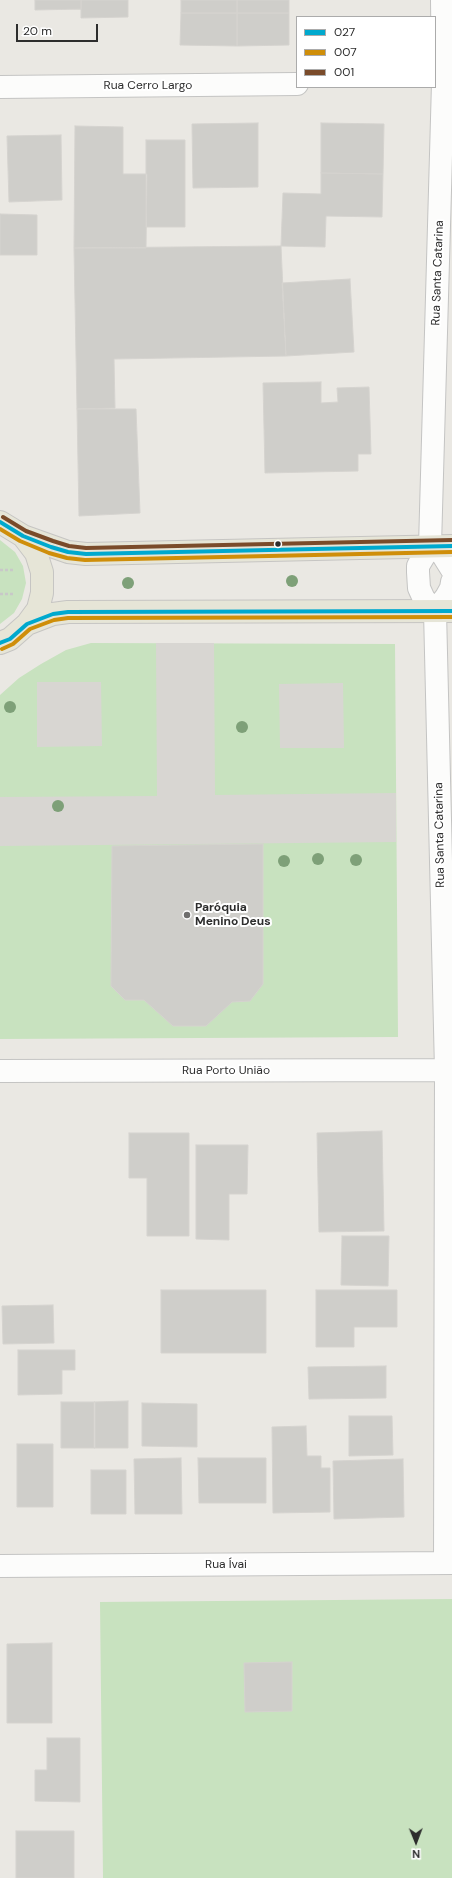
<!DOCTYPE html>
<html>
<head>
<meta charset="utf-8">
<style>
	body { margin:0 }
	#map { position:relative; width:452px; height:1878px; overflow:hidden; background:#eae8e3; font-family:"DM Sans",sans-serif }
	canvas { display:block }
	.legend { position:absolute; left:296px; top:16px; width:140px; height:72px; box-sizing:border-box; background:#fff; border:1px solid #ababab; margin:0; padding:5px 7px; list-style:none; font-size:12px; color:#2d2d2d }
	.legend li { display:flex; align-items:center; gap:8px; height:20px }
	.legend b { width:20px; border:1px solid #ababab }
	.north { position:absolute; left:396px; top:1822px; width:40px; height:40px; -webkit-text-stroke:3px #fff; paint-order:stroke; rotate:179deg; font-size:11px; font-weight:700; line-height:16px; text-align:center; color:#2d2d2d }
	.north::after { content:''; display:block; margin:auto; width:14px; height:18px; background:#2d2d2d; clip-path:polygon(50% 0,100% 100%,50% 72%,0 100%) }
	.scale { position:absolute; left:16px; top:24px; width:82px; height:18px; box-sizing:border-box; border:2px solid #2d2d2d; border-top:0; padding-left:5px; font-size:12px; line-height:14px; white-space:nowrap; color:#2d2d2d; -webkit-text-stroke:3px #fff; paint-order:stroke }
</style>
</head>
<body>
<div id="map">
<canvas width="452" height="1878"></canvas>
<ul class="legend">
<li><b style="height:5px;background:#00a9ce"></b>027</li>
<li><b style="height:5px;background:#cf8e09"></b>007</li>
<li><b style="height:5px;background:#7a4b2a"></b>001</li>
</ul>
<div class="north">N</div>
<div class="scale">20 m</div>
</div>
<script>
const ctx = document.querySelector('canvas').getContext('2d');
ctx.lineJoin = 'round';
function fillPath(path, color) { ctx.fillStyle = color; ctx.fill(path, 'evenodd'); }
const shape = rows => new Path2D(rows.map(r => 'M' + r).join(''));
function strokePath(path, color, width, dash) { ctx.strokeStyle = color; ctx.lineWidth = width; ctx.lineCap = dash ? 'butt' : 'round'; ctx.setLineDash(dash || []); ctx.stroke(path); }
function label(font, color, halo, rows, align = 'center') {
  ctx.font = font + ' "DM Sans",sans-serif'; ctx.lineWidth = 4; ctx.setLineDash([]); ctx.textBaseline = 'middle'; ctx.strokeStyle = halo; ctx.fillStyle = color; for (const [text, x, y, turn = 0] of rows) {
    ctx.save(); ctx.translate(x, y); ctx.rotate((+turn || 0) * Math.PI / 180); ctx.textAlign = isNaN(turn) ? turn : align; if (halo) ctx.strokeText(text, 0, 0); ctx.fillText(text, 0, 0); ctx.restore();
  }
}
const green = shape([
	[0,540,15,552,23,566,26,583,22,599,14,613,0,624],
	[91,643,395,644,398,1037,0,1039,0,695,19,678,41,664,66,650],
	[452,1599,452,1878,103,1878,100,1602]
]);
const plaza = shape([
	[156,643,214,643,215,795,396,793,396,842,0,846,0,797,157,796],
	[37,682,101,682,102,746,37,747],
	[343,683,344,748,280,748,279,684]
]);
const building = shape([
	[35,0,81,0,81,9,35,10,35,0],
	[81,0,128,0,128,17,81,18,81,0],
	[181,0,237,0,237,13,181,13,181,0],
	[237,0,289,0,289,13,237,13,237,0],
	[181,13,237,13,237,46,180,45,181,13],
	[237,13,289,13,289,45,237,46,237,13],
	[258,123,258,187,193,188,192,124,258,123],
	[321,123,384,124,383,174,321,173,321,123],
	[75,126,123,127,123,174,147,174,146,248,74,248,75,126],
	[61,135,62,200,9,202,7,136,61,135],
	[146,140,185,140,185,227,146,227,146,140],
	[321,173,383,174,382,217,326,216,325,247,281,246,283,193,321,194,321,173],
	[0,214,37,215,37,255,0,255,0,214],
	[281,246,286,356,114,359,115,408,77,409,74,248,281,246],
	[350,279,354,352,286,356,282,283,350,279],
	[321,382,321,403,338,402,337,388,369,387,371,454,358,454,358,471,265,473,263,383,321,382],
	[77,409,136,409,140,513,79,516,77,409],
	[263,844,263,984,250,1001,232,1002,206,1026,173,1026,144,1000,125,1000,111,986,112,846,263,844],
	[382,1131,384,1231,319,1232,317,1133,382,1131],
	[129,1133,189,1133,189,1236,147,1236,147,1178,129,1178,129,1133],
	[196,1145,248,1145,247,1194,229,1194,229,1240,196,1239,196,1145],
	[342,1236,389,1236,388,1286,341,1285,342,1236],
	[161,1290,266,1290,266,1353,161,1353,161,1290],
	[316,1290,397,1290,397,1327,354,1327,354,1347,316,1347,316,1290],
	[53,1305,54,1343,3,1344,2,1306,53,1305],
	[18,1350,75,1350,75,1370,62,1370,62,1394,18,1395,18,1350],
	[386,1366,386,1398,309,1399,308,1367,386,1366],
	[128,1401,128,1448,94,1448,94,1402,128,1401],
	[61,1402,95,1402,95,1448,61,1448,61,1402],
	[142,1403,197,1404,197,1447,142,1446,142,1403],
	[349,1416,392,1416,393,1455,349,1456,349,1416],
	[306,1426,307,1456,321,1456,321,1468,330,1468,330,1512,273,1513,272,1427,306,1426],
	[17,1444,53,1444,53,1507,17,1507,17,1444],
	[181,1458,182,1514,135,1514,134,1459,181,1458],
	[198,1458,266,1458,266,1503,199,1503,198,1458],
	[403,1459,404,1517,334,1519,333,1461,403,1459],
	[91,1470,126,1470,126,1514,91,1514,91,1470],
	[52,1643,52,1723,7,1723,7,1644,52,1643],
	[292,1662,292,1711,245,1712,244,1663,292,1662],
	[47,1738,80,1738,80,1802,35,1801,35,1770,47,1770,47,1738],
	[16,1831,74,1831,74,1878,16,1878,16,1831]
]);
const path = shape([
	[0,570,14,570],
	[0,594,15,594]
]);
const street = shape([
	[0,87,297,84],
	[430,546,442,554,452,570],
	[435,611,424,599,419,588,418,572,418,566,430,546,443,83,442,0],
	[0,1071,452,1070],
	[445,1563,446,1070,435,611,446,597,451,588,452,582],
	[0,1566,452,1563]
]);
const primary = shape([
	[0,522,23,536,36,553,42,572,42,593,38,609,27,624,10,639,0,643],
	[23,536,68,552,86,554,452,546],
	[27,624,53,614,68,612,452,611]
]);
const bus1 = shape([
	[0,522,23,536,51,547,68,552,86,554,452,546],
	[0,643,10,639,27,624,53,614,68,612,452,611]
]);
const bus2 = shape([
	[0,529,20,541,49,553,67,558,85,560,452,552],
	[2,649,13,644,30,629,54,620,68,618,452,617]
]);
const bus3 = shape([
	[3,517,26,531,53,541,69,546,86,548,452,540]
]);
const trees = [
	[292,581],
	[128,583],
	[10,707],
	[242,727],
	[58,806],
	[318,859],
	[356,860],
	[284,861]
];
const markers = [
	[278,544,3.5,"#2d2d2d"],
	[187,915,4,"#6f6e6d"]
];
const streetNames = [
	["Rua Cerro Largo",148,86],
	["Rua Santa Catarina",438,273,-88],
	["Rua Santa Catarina",440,835,-91],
	["Rua Porto União",226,1071],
	["Rua Ívai",226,1565]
];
const poiNames = [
	["Paróquia",195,908],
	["Menino Deus",195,922]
];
fillPath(green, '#c8e2bf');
fillPath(plaza, '#d8d6d2');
fillPath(building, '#cfceca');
strokePath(building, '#d5d3cf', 1);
strokePath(street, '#c4c4c3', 24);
strokePath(primary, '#c6c5c3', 24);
strokePath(path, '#c8c8c8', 2.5, [3, 2]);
strokePath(street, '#fcfcfb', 22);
strokePath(primary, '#e6e5d7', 22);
strokePath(bus1, '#00a9ce', 4);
strokePath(bus2, '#cf8e09', 4);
strokePath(bus3, '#7a4b2a', 4);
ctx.fillStyle = '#7ea078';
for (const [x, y] of trees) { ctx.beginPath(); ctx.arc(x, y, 6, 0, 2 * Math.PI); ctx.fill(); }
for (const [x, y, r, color] of markers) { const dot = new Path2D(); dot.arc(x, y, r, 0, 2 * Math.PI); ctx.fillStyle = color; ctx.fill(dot); strokePath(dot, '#fff', 1.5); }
label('12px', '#2d2d2d', '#fff', streetNames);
label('bold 12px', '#2d2d2d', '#fff', poiNames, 'left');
</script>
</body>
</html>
